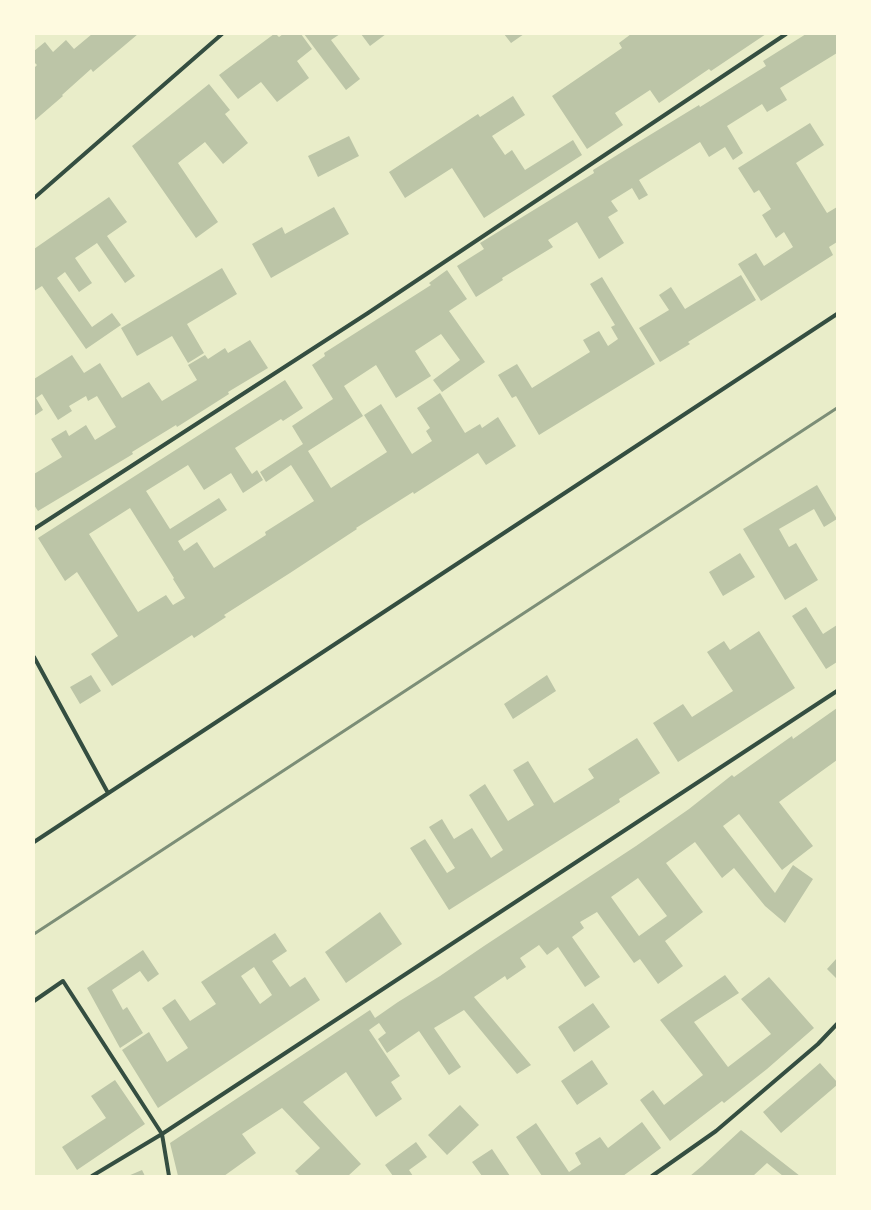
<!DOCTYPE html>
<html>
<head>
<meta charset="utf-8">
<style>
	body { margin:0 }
	#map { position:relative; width:871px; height:1210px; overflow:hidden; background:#e9edc9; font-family:"PT Sans",sans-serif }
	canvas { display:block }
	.frame { position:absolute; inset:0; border:35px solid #fefae0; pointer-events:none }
</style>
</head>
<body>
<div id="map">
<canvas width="871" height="1210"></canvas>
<div class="frame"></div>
</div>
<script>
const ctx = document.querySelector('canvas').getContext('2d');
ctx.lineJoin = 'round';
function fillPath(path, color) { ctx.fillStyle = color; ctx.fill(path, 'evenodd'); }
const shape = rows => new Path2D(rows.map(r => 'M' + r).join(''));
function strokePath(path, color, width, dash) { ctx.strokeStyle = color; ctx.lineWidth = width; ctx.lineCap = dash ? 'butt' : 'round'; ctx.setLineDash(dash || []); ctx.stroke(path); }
const building = shape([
	[92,34,138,34,93,72,91,69,62,95,63,96,34,121,34,68,37,65,34,62,34,51,45,42,53,52,66,40,74,49],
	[274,34,276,34,279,37,283,34,301,34,312,49,297,61,309,78,277,102,261,82,238,99,219,75],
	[304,34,340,34,331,40,360,79,346,90],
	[361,34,386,34,370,46],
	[504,34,524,34,511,43],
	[631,34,766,34,711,71,709,69,659,103,650,90,615,113,623,125,587,149,552,96,622,48,619,43],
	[806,34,837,34,837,53,780,88,787,100,767,112,762,104,727,126,743,153,733,160,725,147,709,157,700,142,639,180,648,195,639,200,632,188,611,201,618,211,608,217,624,243,599,259,577,222,548,240,553,247,502,278,503,280,476,297,457,266,484,249,480,243,594,173,593,170,622,152,699,105,700,107,766,66,763,61],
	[209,84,230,110,225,114,248,143,223,164,205,142,178,163,218,222,196,238,132,146],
	[513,96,525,115,492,136,505,155,512,150,525,170,573,140,582,155,484,218,452,168,405,198,389,172,478,114,480,117],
	[810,123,824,145,796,163,827,213,837,207,837,242,829,247,833,255,761,301,738,264,756,253,764,266,793,247,784,232,776,238,762,215,771,209,759,190,754,193,738,168],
	[349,136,359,156,318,177,308,156],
	[109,197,127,222,107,236,135,276,125,283,97,243,75,258,92,283,79,292,65,272,57,278,92,327,112,313,121,325,86,349,42,286,34,291,34,249],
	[334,207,349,234,271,278,252,244,282,227,285,234],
	[222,268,237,294,187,324,204,353,188,363,172,336,137,356,121,328],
	[447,270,467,299,449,311,485,362,442,392,433,380,460,360,441,334,415,351,431,376,396,398,376,365,344,386,363,416,308,451,331,488,387,452,364,415,381,404,412,454,432,441,426,431,430,428,417,408,440,393,465,433,480,424,482,428,498,417,516,446,486,465,478,453,414,494,413,492,356,528,357,529,290,573,224,615,226,617,194,638,192,635,112,686,91,654,118,636,77,572,65,581,38,538,285,380,303,408,283,421,281,419,235,448,252,474,257,470,263,480,243,493,231,473,204,490,188,465,146,491,170,529,219,498,227,510,178,541,184,551,197,542,214,568,266,535,265,532,314,501,291,465,266,482,260,472,303,444,292,426,333,399,312,365,325,356,324,353,431,285,429,283],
	[130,508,174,578,173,579,185,598,173,605,166,595,138,612,89,534],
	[741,275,756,300,688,342,690,344,660,362,639,328,669,310,659,295,671,287,685,309],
	[602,277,655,364,539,435,516,396,512,398,498,375,517,364,532,388,590,352,583,340,599,331,608,346,618,339,611,327,615,325,590,284],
	[250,340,268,368,228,392,229,394,177,427,176,425,132,452,133,454,38,511,34,505,34,474,62,457,51,439,66,430,69,436,86,425,95,440,116,427,97,396,88,401,86,396,69,406,72,411,58,420,42,394,36,398,43,410,34,416,34,379,72,355,84,373,100,363,122,398,149,382,162,401,197,380,188,365,205,355,208,359,225,348,228,353],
	[817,485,837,519,824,527,814,509,779,529,789,547,796,543,818,580,785,600,743,529],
	[740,553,755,577,723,596,709,572],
	[806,607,823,634,837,625,837,662,826,669,792,616],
	[759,631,795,688,678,762,653,723,683,704,692,717,733,691,707,652,724,641,730,650],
	[91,675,101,691,80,704,70,687],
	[547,675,556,691,513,719,504,704],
	[837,708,837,760,779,802,813,846,782,870,739,814,723,826,775,893,793,865,813,879,785,923,765,906,734,868,722,878,695,842,666,863,703,912,665,941,683,966,658,984,640,959,634,963,597,912,580,922,584,928,572,937,600,977,585,987,558,947,547,955,539,945,520,958,526,967,507,980,505,976,474,997,531,1065,517,1074,464,1010,434,1028,461,1067,449,1075,419,1031,387,1053,378,1039,386,1033,379,1023,369,1030,400,1076,391,1082,402,1099,376,1117,346,1072,303,1102,361,1164,348,1176,300,1176,295,1171,320,1148,282,1108,242,1134,256,1153,224,1176,178,1176,170,1143,370,1010,375,1018,398,1002,440,976,484,946,636,846,689,809,732,775,734,777,792,736,793,739],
	[638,878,667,916,639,936,611,897],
	[637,738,660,773,619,799,620,802,449,910,410,848,425,839,447,873,455,868,429,827,442,819,454,839,472,828,491,858,503,850,469,795,485,784,508,821,534,805,513,770,528,761,554,803,594,778,588,769],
	[380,912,402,944,346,983,325,952],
	[275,933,287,951,272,961,290,987,305,977,320,1000,158,1108,122,1050,149,1032,167,1062,188,1048,162,1008,175,999,190,1021,216,1004,201,982],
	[254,967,272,995,260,1004,241,976],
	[143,950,159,974,148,982,140,971,112,990,123,1010,127,1007,143,1033,120,1048,87,988],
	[837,958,837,979,827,969],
	[725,975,739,993,694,1022,728,1067,771,1034,741,999,769,977,814,1028,767,1069,724,1103,722,1101,670,1141,640,1100,653,1090,664,1105,703,1075,660,1020],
	[593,1003,610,1027,574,1052,558,1027],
	[592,1060,608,1084,577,1105,561,1081],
	[820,1063,837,1082,837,1085,781,1133,763,1112],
	[115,1080,145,1124,77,1170,62,1147,106,1118,91,1096],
	[460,1105,479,1125,447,1155,428,1135],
	[642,1122,661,1148,623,1176,542,1176,516,1137,536,1123,569,1172,581,1164,575,1153,600,1137,608,1148],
	[741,1130,800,1176,783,1176,767,1163,753,1176,690,1176,702,1166],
	[416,1142,427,1157,409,1170,413,1176,393,1176,385,1165],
	[492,1149,510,1176,482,1176,472,1162],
	[142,1170,145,1176,128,1176]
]);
const minor = shape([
	[34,198,222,34],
	[34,529,368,313,786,34],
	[34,657,108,793],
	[34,842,837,314],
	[34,1001,63,981,162,1134,169,1176],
	[92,1176,162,1134,837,691],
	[652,1176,716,1131,818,1044,837,1024]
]);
const rail = shape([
	[34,934,837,408]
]);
fillPath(building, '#bcc5a7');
strokePath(minor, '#344e41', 4);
strokePath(rail, '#7c8e77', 3);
</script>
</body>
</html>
